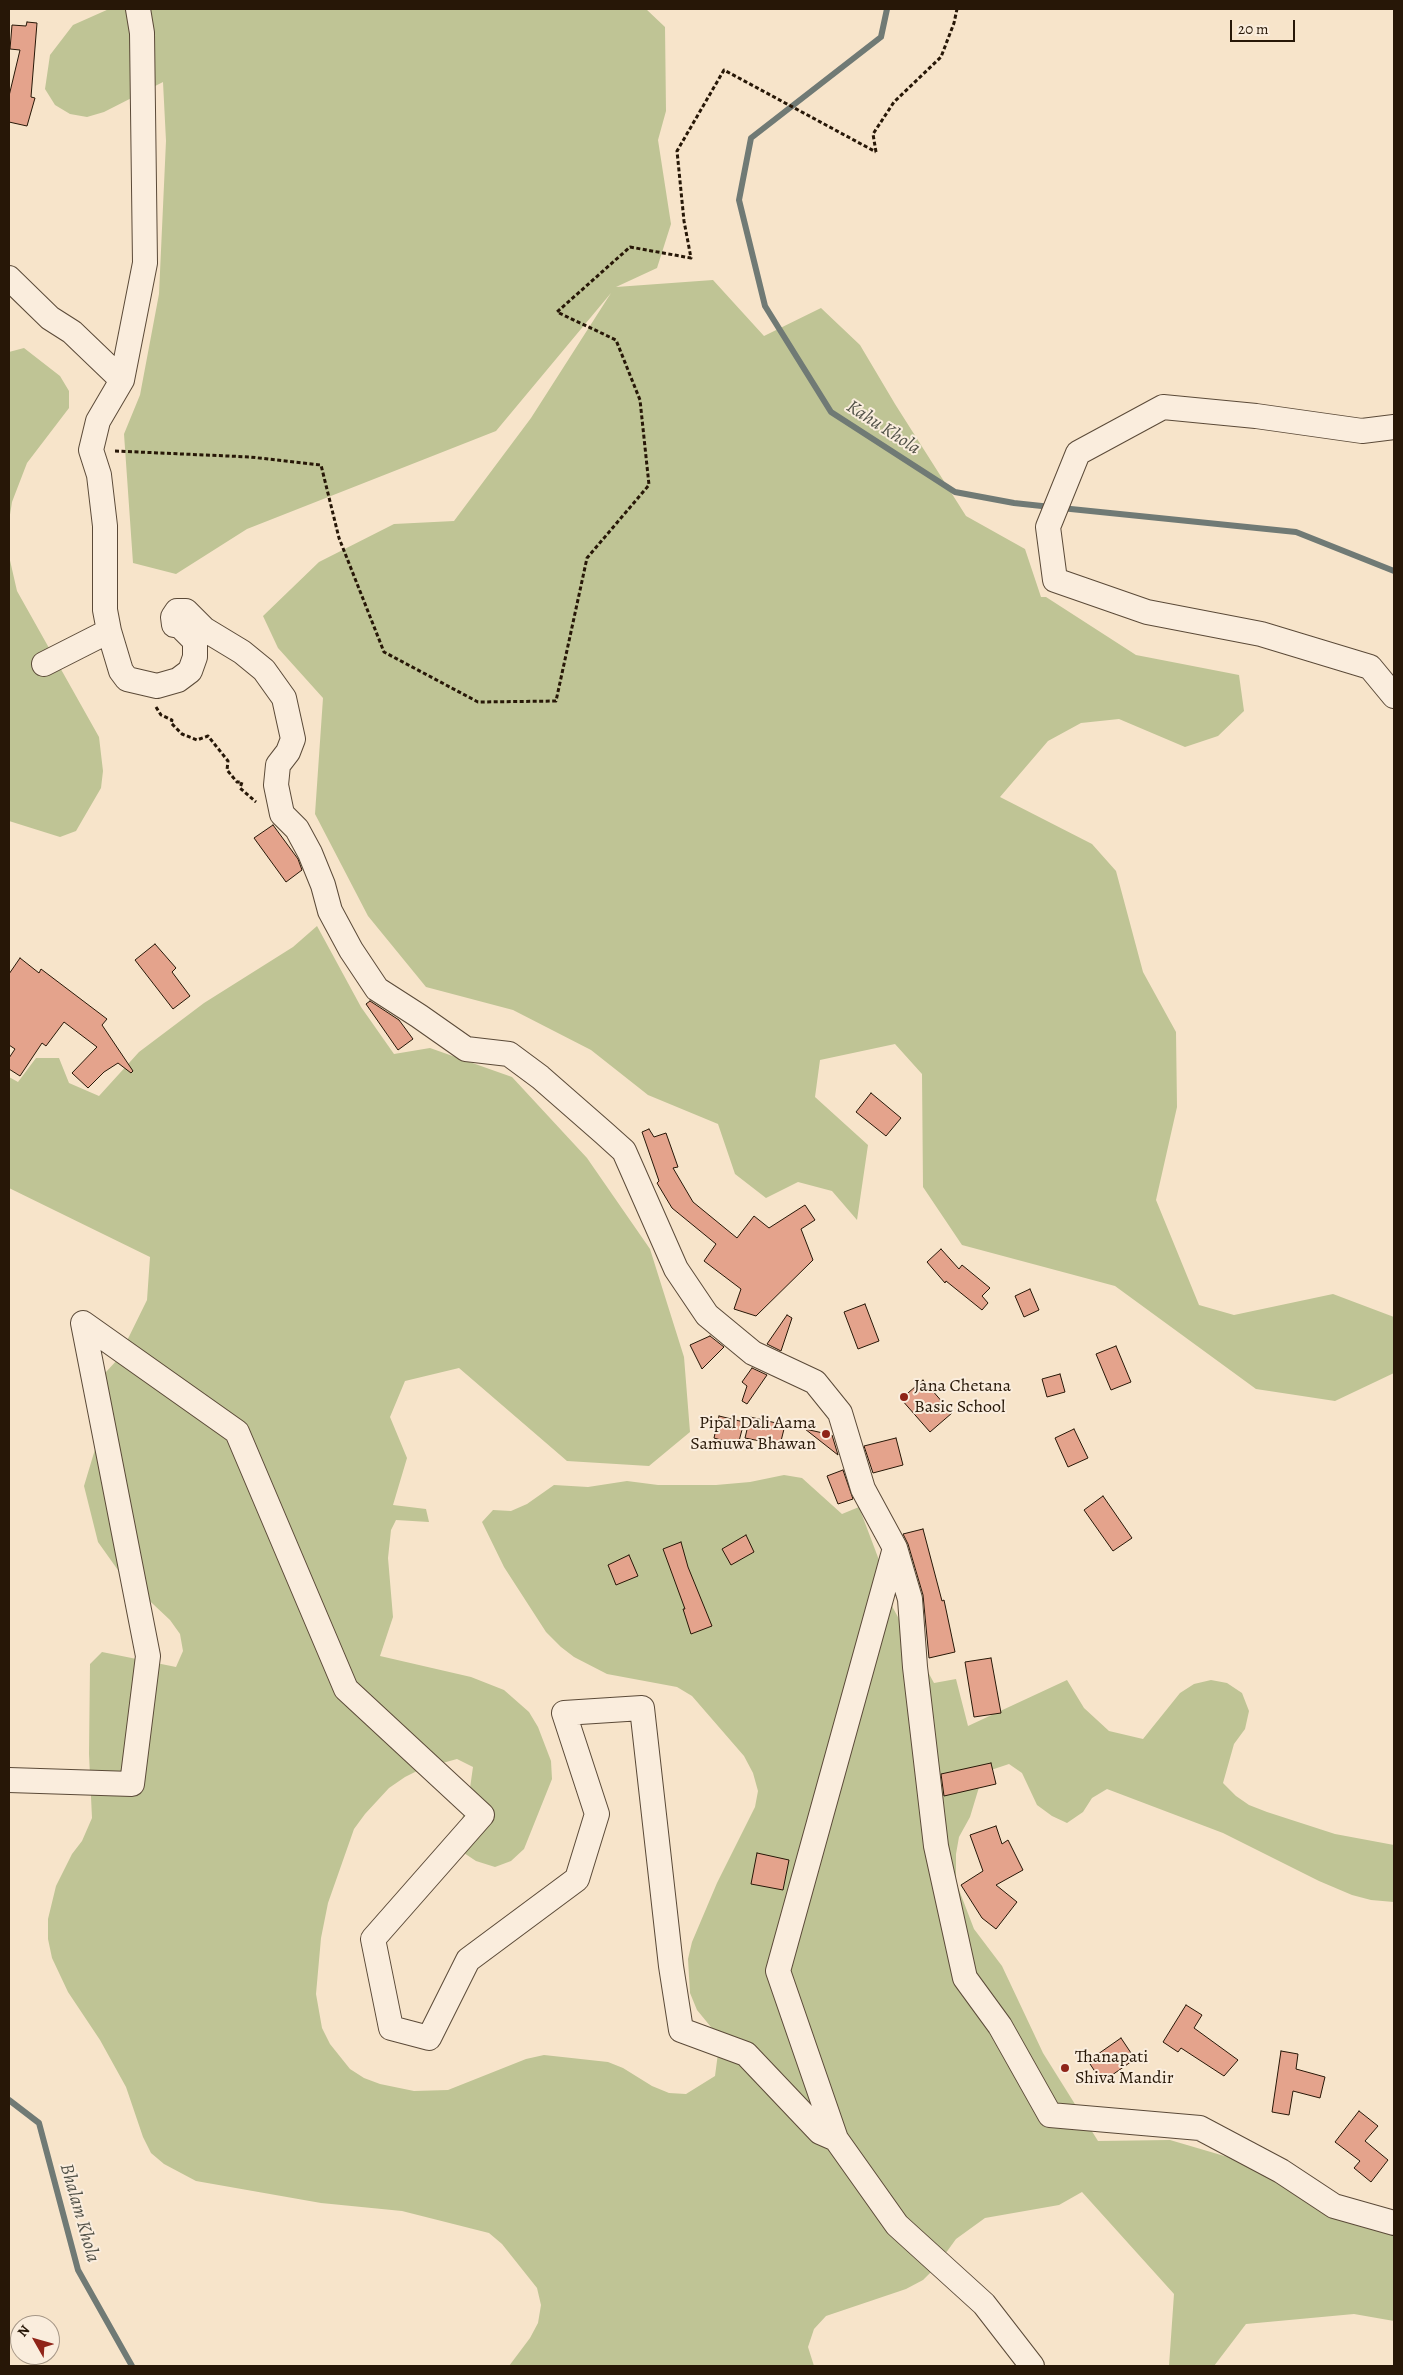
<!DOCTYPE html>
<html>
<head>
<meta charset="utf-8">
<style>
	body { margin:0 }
	#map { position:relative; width:1403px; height:2375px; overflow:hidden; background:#f7e4ca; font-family:Alegreya,serif }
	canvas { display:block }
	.frame { position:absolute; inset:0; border:10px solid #271707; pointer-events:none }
	.north { position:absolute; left:10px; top:2315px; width:50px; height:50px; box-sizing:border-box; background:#faeddd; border:1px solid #a69787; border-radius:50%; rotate:308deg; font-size:14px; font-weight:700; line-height:20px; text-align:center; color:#271707 }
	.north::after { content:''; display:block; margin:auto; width:18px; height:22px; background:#8f2418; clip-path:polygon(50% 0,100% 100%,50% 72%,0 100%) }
	.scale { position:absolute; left:1230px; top:20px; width:65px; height:22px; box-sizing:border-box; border:2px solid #271707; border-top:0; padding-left:6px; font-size:15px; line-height:18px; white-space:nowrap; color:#271707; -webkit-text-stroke:4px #faeddd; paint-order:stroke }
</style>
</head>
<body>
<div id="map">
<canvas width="1403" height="2375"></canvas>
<div class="frame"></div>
<div class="north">N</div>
<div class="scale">20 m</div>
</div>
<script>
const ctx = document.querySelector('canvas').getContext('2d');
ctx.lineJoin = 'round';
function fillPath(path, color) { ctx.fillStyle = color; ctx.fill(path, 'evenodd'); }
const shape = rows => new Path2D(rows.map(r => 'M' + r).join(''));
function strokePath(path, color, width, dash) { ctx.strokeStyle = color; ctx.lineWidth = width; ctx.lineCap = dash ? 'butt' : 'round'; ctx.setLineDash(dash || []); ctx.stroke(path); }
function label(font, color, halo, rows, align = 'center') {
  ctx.font = font + ' Alegreya,serif'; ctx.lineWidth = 4; ctx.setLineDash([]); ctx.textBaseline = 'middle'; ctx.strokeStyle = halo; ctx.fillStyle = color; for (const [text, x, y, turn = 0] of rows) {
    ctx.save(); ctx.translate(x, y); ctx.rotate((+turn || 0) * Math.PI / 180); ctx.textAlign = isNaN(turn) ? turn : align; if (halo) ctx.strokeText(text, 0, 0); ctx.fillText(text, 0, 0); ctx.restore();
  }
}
const green = shape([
	[109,9,646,9,665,27,666,111,658,140,671,224,657,268,616,287,713,280,764,336,821,308,860,345,895,404,966,516,1025,549,1041,597,1046,597,1136,655,1239,675,1244,711,1218,736,1185,747,1119,719,1081,723,1048,741,1000,797,1092,844,1116,871,1143,972,1176,1032,1177,1107,1156,1200,1199,1305,1234,1315,1333,1294,1394,1317,1394,1373,1335,1401,1256,1389,1115,1286,962,1245,923,1187,922,1074,895,1044,820,1060,815,1097,868,1145,857,1220,832,1191,798,1182,766,1198,735,1174,718,1124,648,1095,591,1050,513,1010,426,987,368,916,315,814,323,698,278,648,263,616,319,562,394,524,454,521,531,418,611,293,496,431,247,529,176,574,133,563,124,434,140,395,159,294,166,141,163,82,104,112,87,117,70,114,55,105,45,89,50,55,73,25],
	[24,348,60,376,69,391,69,408,27,463,12,502,9,521,9,352],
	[9,556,17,591,99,737,103,771,101,788,76,831,60,837,9,821],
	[317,926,361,1007,394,1054,430,1048,512,1077,587,1158,650,1249,684,1357,690,1432,649,1466,567,1461,459,1368,405,1381,390,1417,407,1458,393,1505,426,1509,429,1522,396,1520,391,1530,388,1558,393,1617,380,1656,471,1677,504,1690,529,1712,538,1727,551,1761,552,1779,524,1849,511,1861,495,1867,476,1861,461,1851,456,1835,468,1802,473,1767,457,1759,421,1769,405,1777,389,1788,365,1814,354,1829,328,1903,321,1938,316,1994,322,2028,330,2044,350,2069,364,2078,380,2084,414,2091,448,2090,526,2059,544,2055,608,2062,623,2068,652,2086,669,2093,686,2094,715,2076,720,2038,697,2010,690,1993,688,1959,692,1942,717,1883,755,1807,758,1791,753,1773,744,1756,692,1696,677,1687,607,1674,574,1657,561,1647,546,1632,504,1567,482,1522,493,1510,511,1511,527,1504,554,1485,588,1487,627,1481,658,1485,716,1485,750,1482,784,1475,802,1478,842,1514,859,1507,879,1560,893,1608,934,1683,956,1679,968,1726,1067,1680,1084,1708,1109,1731,1143,1739,1180,1693,1194,1684,1211,1680,1227,1683,1242,1693,1249,1711,1245,1729,1234,1744,1223,1783,1236,1796,1249,1805,1267,1812,1335,1834,1394,1845,1394,1902,1371,1900,1352,1895,1319,1881,1223,1833,1107,1789,1092,1798,1083,1812,1067,1823,1052,1816,1037,1805,1022,1773,1009,1764,991,1770,980,1784,970,1817,959,1837,956,1854,956,1882,974,1929,1002,1966,1043,2053,1098,2141,1170,2140,1238,2160,1394,2234,1394,2321,1354,2314,1246,2324,1214,2366,1169,2366,1174,2294,1082,2192,1059,2205,985,2218,956,2239,935,2268,923,2280,906,2289,826,2316,814,2329,808,2347,814,2366,509,2366,530,2338,538,2323,541,2305,537,2288,502,2244,489,2233,402,2211,321,2203,196,2181,164,2164,151,2153,143,2137,126,2087,100,2040,68,1992,52,1958,48,1939,48,1919,56,1886,72,1854,82,1841,92,1818,89,1754,90,1664,102,1652,176,1667,183,1651,180,1634,170,1620,120,1573,98,1542,84,1486,99,1436,94,1401,106,1372,118,1359,147,1300,150,1257,9,1188,9,1077,18,1082,36,1058,59,1058,69,1083,99,1096,139,1052,204,1003,293,947]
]);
const stream = shape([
	[887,9,881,37,751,138,739,200,765,306,831,412,955,492,1014,503,1051,507],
	[1061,508,1296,532,1394,571],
	[9,2100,39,2123,78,2270,132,2366]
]);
const building = shape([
	[27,22,37,23,31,97,35,98,27,126,9,122,9,96,20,50,10,49,12,25,26,26,27,22],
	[273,825,298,859,302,870,286,882,254,838,273,825],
	[155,944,176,968,172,972,190,996,173,1009,135,960,155,944],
	[20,958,39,973,41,969,107,1019,102,1025,133,1071,131,1073,118,1063,104,1072,88,1088,72,1073,97,1047,64,1022,46,1046,42,1043,20,1076,9,1069,9,1058,15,1049,9,1045,9,974,20,958],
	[370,1001,399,1020,413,1039,398,1050,366,1004,370,1001],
	[871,1093,901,1118,886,1136,856,1112,871,1093],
	[649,1129,654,1137,666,1133,678,1167,673,1168,693,1202,737,1238,754,1216,769,1228,805,1205,815,1220,801,1229,813,1260,756,1316,734,1309,741,1289,704,1261,716,1244,672,1208,657,1183,659,1181,642,1132,649,1129],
	[941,1249,959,1269,962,1265,990,1288,982,1296,988,1303,982,1310,946,1281,945,1283,927,1262,941,1249],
	[1030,1289,1039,1310,1024,1317,1015,1296,1030,1289],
	[865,1304,879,1341,858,1349,844,1312,865,1304],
	[787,1315,792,1318,781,1351,767,1344,787,1315],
	[710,1336,724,1347,702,1369,690,1345,710,1336],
	[1116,1346,1131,1382,1111,1390,1096,1354,1116,1346],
	[752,1368,767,1375,747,1404,742,1401,747,1386,742,1382,752,1368],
	[1060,1374,1065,1392,1047,1397,1042,1379,1060,1374],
	[923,1380,952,1413,930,1432,901,1399,923,1380],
	[719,1416,744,1422,738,1445,714,1438,719,1416],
	[750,1417,785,1425,780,1445,745,1438,750,1417],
	[805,1429,832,1435,838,1455,805,1429],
	[1074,1429,1088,1458,1068,1467,1055,1438,1074,1429],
	[896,1438,903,1465,873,1473,864,1446,896,1438],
	[843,1470,853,1499,838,1504,827,1476,843,1470],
	[1103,1496,1132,1538,1113,1551,1084,1510,1103,1496],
	[923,1529,942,1601,944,1600,955,1652,929,1658,923,1595,908,1544,903,1534,923,1529],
	[746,1535,754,1552,731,1565,722,1549,746,1535],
	[681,1542,688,1567,712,1626,691,1634,683,1609,685,1609,663,1549,681,1542],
	[629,1555,638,1576,616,1585,608,1565,629,1555],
	[991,1658,1001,1713,974,1717,965,1662,991,1658],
	[991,1763,996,1784,944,1796,941,1774,991,1763],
	[996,1826,1002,1844,1008,1840,1023,1870,996,1885,1017,1902,996,1929,982,1918,961,1885,983,1871,970,1835,996,1826],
	[757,1853,789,1860,783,1890,751,1884,757,1853],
	[1186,2005,1202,2015,1194,2028,1238,2060,1224,2076,1181,2048,1178,2052,1163,2042,1186,2005],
	[1121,2038,1135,2059,1102,2082,1088,2061,1121,2038],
	[1281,2051,1298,2054,1296,2069,1325,2077,1320,2098,1293,2091,1289,2115,1272,2112,1281,2051],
	[1359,2111,1378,2126,1365,2141,1388,2160,1371,2182,1354,2168,1360,2161,1335,2142,1359,2111]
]);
const path = shape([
	[876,152,873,134,894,102,941,57,954,23,957,9],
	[115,451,250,457,321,465,339,538,384,652,478,702,556,701,587,558,649,485,640,400,616,340,557,312,630,247,691,258,684,221,677,151,724,70,876,152],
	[156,707,161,715,172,720,171,723,182,734,197,740,208,736,228,761,227,770,237,782,242,782,240,788,256,802]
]);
const street = shape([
	[9,278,50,318,72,332,122,380],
	[1394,427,1362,431,1256,416,1163,407,1078,453,1048,527,1055,580,1147,612,1261,634,1370,667,1394,696],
	[109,631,105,610,105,526,99,475,91,450,98,421,122,380,145,263,142,33,138,9],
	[44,664,109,631,121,671,127,679,157,686,178,680,190,671,195,657,195,641,180,626,174,625,173,617,177,611,186,611,204,629,242,652,264,670,284,698,293,739,288,752,278,765,276,785,282,814,297,829,310,853,323,885,330,911,351,950,377,989,419,1016,466,1049,509,1054,540,1077,604,1133,624,1151,676,1269,707,1315,753,1353,815,1382,840,1413,863,1489,895,1548,778,1971,836,2139,897,2225,984,2304,1032,2366],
	[895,1548,910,1599,915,1667,936,1846,965,1978,1000,2026,1050,2115,1200,2128,1281,2171,1334,2206,1394,2223],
	[9,1780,132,1784,148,1656,83,1323,237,1432,346,1689,482,1815,373,1939,391,2028,429,2038,468,1960,577,1879,597,1814,564,1713,642,1708,671,1966,681,2030,746,2054,820,2132,836,2139]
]);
const markers = [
	[904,1397,5,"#8f2418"],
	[826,1434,5,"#8f2418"],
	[1065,2068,5,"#8f2418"]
];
const poiNames = [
	["Jana Chetana",914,1387],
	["Basic School",914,1408],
	["Pipal Dali Aama",816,1424,"right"],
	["Samuwa Bhawan",816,1445,"right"],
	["Thanapati",1075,2058],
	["Shiva Mandir",1075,2079]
];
const waterNames = [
	["Kahu Khola",883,428,33],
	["Bhalam Khola",79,2213,74]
];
fillPath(green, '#bfc495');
strokePath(stream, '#707a75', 6);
fillPath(building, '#e4a38c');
strokePath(building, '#271707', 1);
strokePath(street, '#5b4a38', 26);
strokePath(path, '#271707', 3, [4, 2.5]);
strokePath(street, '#faeddd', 24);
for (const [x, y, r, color] of markers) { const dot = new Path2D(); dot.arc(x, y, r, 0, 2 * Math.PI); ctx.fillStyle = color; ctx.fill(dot); strokePath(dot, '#faeddd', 2); }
label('18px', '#271707', '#faeddd', poiNames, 'left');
label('italic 19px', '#515147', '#faeddd', waterNames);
</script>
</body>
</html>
